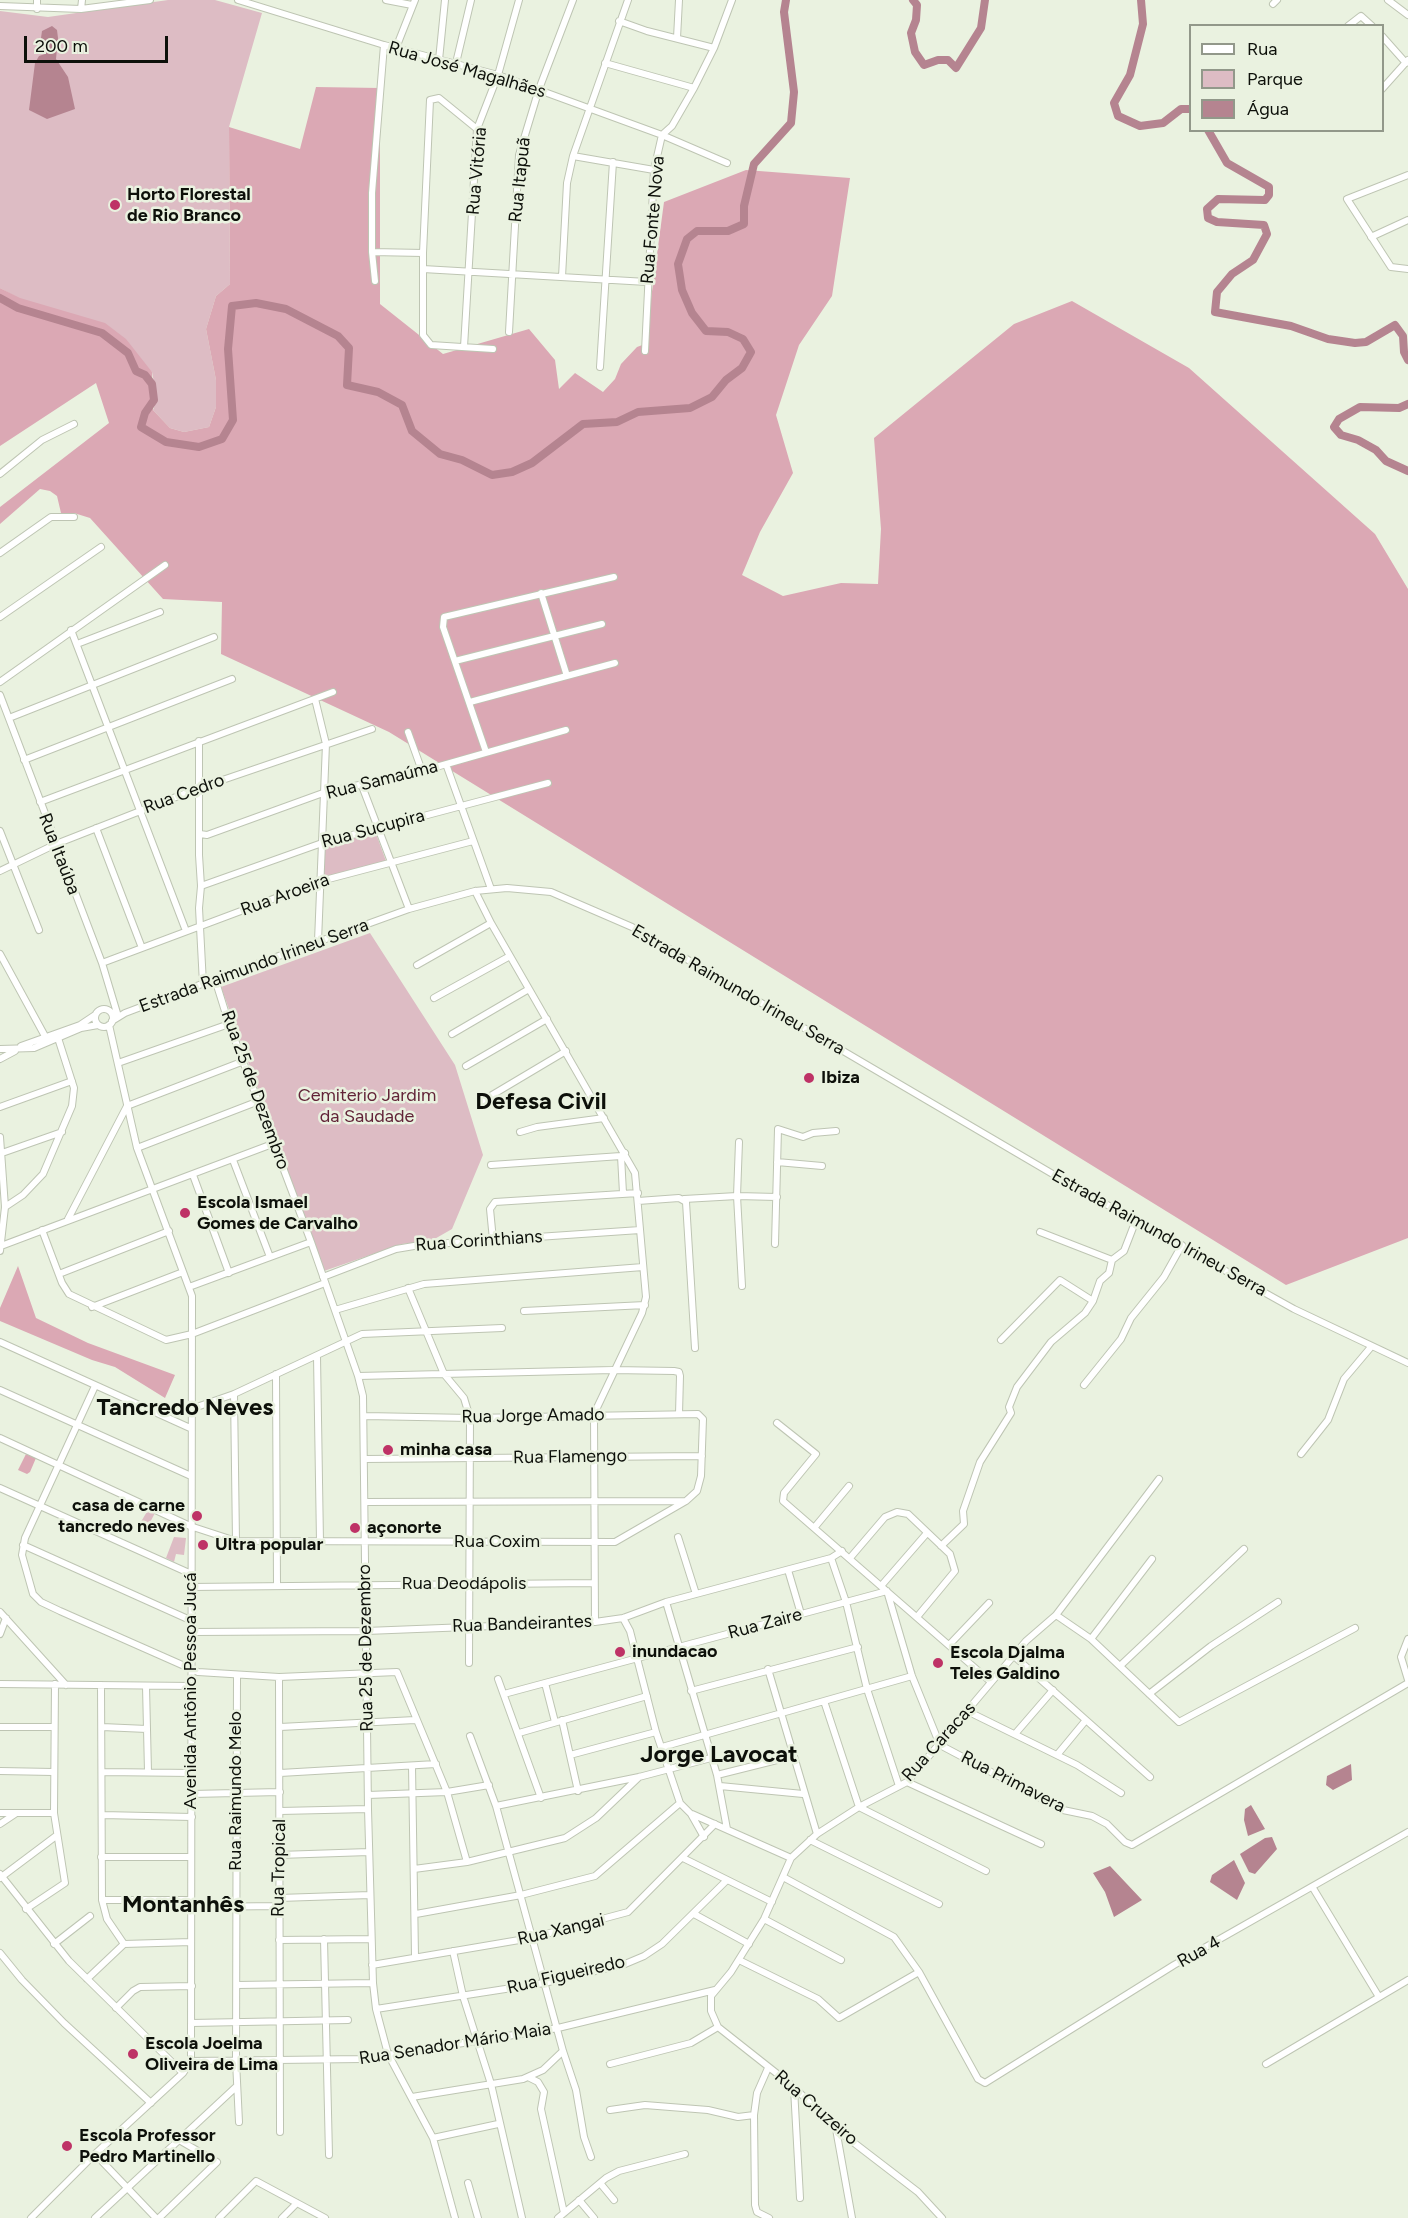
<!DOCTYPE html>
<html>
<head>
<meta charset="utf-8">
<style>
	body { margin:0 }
	#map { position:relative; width:1408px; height:2218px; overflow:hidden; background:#eaf2e0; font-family:Figtree,sans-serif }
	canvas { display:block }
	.legend { position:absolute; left:1189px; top:24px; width:195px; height:108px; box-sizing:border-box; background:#eaf2e0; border:2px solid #92988a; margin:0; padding:8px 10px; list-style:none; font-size:18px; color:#0d100a }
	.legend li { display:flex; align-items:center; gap:12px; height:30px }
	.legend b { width:30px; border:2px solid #92988a }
	.scale { position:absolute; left:24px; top:36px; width:144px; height:27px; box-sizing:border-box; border:3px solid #0d100a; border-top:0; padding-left:8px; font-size:18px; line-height:21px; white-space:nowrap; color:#0d100a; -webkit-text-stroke:4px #eaf2e0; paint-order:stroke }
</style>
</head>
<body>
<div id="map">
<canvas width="1408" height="2218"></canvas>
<ul class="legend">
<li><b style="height:8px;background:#fff"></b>Rua</li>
<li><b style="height:16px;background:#ddbcc4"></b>Parque</li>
<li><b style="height:16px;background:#b58490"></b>Água</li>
</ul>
<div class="scale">200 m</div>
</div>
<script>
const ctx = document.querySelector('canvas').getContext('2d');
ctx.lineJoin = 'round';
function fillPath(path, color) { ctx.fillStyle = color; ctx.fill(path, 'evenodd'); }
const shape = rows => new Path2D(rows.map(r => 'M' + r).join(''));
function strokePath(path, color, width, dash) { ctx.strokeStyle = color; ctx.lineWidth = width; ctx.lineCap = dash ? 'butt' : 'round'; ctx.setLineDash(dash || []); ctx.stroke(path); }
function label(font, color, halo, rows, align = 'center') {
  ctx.font = font + ' Figtree,sans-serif'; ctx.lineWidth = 5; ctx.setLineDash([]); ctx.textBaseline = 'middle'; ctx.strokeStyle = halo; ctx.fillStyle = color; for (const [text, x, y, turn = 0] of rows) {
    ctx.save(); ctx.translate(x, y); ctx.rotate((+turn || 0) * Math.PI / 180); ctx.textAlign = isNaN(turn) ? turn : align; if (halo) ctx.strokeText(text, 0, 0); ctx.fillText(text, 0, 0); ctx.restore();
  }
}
const green = shape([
	[168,0,215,0,262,13,229,127,230,284,216,296,206,329,216,380,216,407,209,427,184,432,170,428,153,410,157,399,152,372,0,288,0,11,48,17],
	[375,831,386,861,324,878,324,844],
	[370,933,455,1065,483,1155,452,1229,431,1241,402,1244,324,1271,221,987],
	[148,1510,155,1513,146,1530,139,1525],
	[174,1537,186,1538,184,1555,176,1554,174,1562,166,1558]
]);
const forest = shape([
	[316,87,380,88,380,304,443,354,529,329,555,360,559,389,575,373,603,392,615,379,621,364,637,347,645,344,664,202,746,170,850,178,832,296,799,345,776,415,793,473,760,532,742,575,783,596,841,583,878,584,881,529,874,438,1014,324,1072,301,1189,368,1375,534,1408,589,1408,1238,1286,1285,389,732,221,654,222,602,163,599,90,518,74,513,61,513,57,496,50,491,40,489,0,524,0,507,109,423,96,383,0,446,0,288,20,298,105,323,126,339,152,372,153,410,170,428,184,432,209,427,216,407,216,380,206,329,216,296,230,284,229,127,300,149],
	[18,1266,36,1318,88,1343,175,1375,165,1398,115,1367,92,1360,0,1321,0,1308],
	[26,1454,36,1458,30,1472,27,1474,18,1470]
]);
const water = shape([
	[52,26,57,30,58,38,56,59,68,77,75,109,47,119,29,110,35,63,39,56,45,54,48,47,41,38,42,31],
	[1351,1764,1352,1780,1333,1790,1326,1785,1327,1776],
	[1251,1805,1265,1829,1248,1836,1244,1820,1245,1809],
	[1272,1837,1277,1849,1255,1874,1249,1872,1240,1854,1265,1838],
	[1234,1860,1245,1883,1237,1900,1210,1882,1212,1875],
	[1110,1866,1142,1900,1114,1917,1105,1892,1093,1873]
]);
const river = shape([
	[913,0,917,5,916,20,911,33,915,52,924,65,938,60,948,60,956,68,981,28,985,0],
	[1141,0,1143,24,1130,75,1114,103,1118,116,1140,126,1163,123,1181,109,1190,109],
	[1208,130,1227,163,1269,187,1269,195,1265,200,1218,199,1207,209,1208,218,1217,222,1264,225,1267,234,1253,260,1232,274,1217,292,1215,312,1291,326,1328,339,1355,343,1366,342,1395,325,1403,336,1404,352,1408,360],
	[0,298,18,308,102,333,128,353,136,371,145,375,152,384,154,400,145,413,141,427,166,442,199,447,222,439,233,420,228,349,232,306,256,303,286,309,338,336,349,348,347,385,378,392,402,405,412,431,440,454,462,460,492,475,512,472,532,463,583,424,617,422,638,412,690,408,712,397,726,380,742,368,751,352,743,339,728,332,706,331,692,313,682,290,678,264,687,239,697,231,728,231,744,224,744,206,754,164,791,123,794,92,784,12,786,0],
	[1408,404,1399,408,1360,407,1339,419,1334,427,1341,435,1358,440,1376,450,1386,461,1408,471]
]);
const minor = shape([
	[37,0,37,9],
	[238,0,384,45,498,75,662,135,727,163],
	[386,0,412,5],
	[1388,0,1408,15],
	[1273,4,1277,0],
	[0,6,81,9,150,0],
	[81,9,82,0],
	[619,21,647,31,714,48],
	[1348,26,1361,16,1372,26],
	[1382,36,1406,63],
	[677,38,679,0],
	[396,48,415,0],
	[439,60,445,0],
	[456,63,471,0],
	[605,63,694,88],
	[1382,89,1408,60],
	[477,129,439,98,430,100,423,253,423,335,431,345,493,349],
	[573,156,654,170],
	[1408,175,1347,199,1391,267,1408,269],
	[1371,237,1408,220],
	[372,252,423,253],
	[423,269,647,282],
	[562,277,567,183,573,156,628,0],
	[375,281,372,252,372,193,384,45],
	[509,332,519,155,539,89,573,0],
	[464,347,477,129,498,75,519,0],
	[645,351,654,170,662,135,672,126,694,88,714,48,732,0],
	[600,367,613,162],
	[0,474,42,440,74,424],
	[0,553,51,517,74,517],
	[541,593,567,676],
	[0,617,101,547],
	[71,630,186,931],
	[77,644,160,612],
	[455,661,602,624],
	[0,682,165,565],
	[0,695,102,963,117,1013],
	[315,699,326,744,318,941],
	[470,702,615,663],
	[9,718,214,637],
	[408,732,422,771],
	[199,741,199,855,201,886,199,908,203,984],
	[486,752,443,627,444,617,614,577],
	[24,760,232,679],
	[446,764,491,889],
	[362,786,409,909],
	[40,802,333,692],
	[96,828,142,948],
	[0,831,39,930],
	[200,834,207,835,323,793,422,771,566,730],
	[0,871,56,844,199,788,372,729],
	[201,886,322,843,548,783],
	[475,891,491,923,635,1173,646,1297,642,1313,594,1414,595,1622],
	[0,954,46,1038],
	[102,963,321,881,473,841],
	[417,965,491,923],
	[215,979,229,1024,311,1242,358,1376,363,1396,368,1809,373,1983,376,2009,388,2054,433,2138,455,2218],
	[434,998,510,956],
	'95 1018a9 9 0 1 1 18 0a9 9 0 1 1-18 0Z',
	[112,1021,125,1013,215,979,409,909,475,891,507,888,551,892,632,927,1068,1183,1294,1309,1408,1363],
	[452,1034,529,989],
	[21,1046,80,1025,95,1015],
	[0,1049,34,1048,81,1028,98,1025],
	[0,1059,15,1051],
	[118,1063,229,1024],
	[466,1066,547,1019],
	[482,1101,566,1051],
	[0,1107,72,1081],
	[520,1132,537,1127,604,1118],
	[0,1137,5,1207,0,1251],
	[739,1142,737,1196,742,1286],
	[137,1148,259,1101],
	[2,1153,62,1132],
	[621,1156,623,1193],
	[233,1160,270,1257],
	[777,1162,822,1166],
	[491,1165,621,1156,625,1153],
	[193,1175,229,1273],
	[684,1199,737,1196,777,1197],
	[638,1201,679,1198,686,1202,695,1348],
	[5,1207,23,1195,43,1174,72,1106,74,1088,58,1038],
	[68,1219,127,1106,244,1061],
	[42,1230,62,1283,69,1294,166,1340,192,1334,325,1283],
	[1040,1232,1112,1260],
	[493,1240,490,1209,495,1202,638,1193],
	[775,1244,778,1129,803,1137,813,1133,836,1131],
	[1,1246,275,1143],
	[59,1274,169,1231],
	[323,1277,396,1249,420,1245,640,1230],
	[189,1287,311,1242],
	[408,1288,444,1374,464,1398,470,1418,469,1663],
	[92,1307,183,1272],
	[335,1310,424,1284,643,1267],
	[524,1311,645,1305],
	[1001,1340,1060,1280,1093,1301],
	[0,1342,190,1428],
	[317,1356,320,1542],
	[276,1374,277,1586],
	[358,1376,613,1370,674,1371,679,1372,680,1376,679,1414],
	[1084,1385,1121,1339,1131,1318,1164,1277,1182,1245],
	[95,1386,25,1538,22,1555,33,1594,41,1602,60,1611,198,1672,279,1677,397,1672,447,1792,467,1862],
	[0,1390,191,1476],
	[234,1394,236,1541],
	[191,1409,234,1394,362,1334,502,1328],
	[777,1423,816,1454,784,1493,783,1501,991,1682],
	[0,1438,190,1526,236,1541,615,1542,686,1501,697,1491,701,1476,703,1419,698,1414,470,1418,365,1416],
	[1301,1454,1328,1420,1344,1379,1371,1347],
	[365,1459,702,1456],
	[0,1488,189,1573],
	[365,1502,685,1501],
	[814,1528,849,1486],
	[678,1537,696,1594],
	[23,1545,190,1620],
	[941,1546,964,1524,963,1511,980,1462,1011,1413,1009,1407,1017,1387,1051,1342,1085,1313,1093,1301,1100,1281,1109,1273,1112,1260,1124,1251,1136,1220],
	[831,1558,846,1602,867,1689,899,1786],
	[850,1558,885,1517,897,1512,908,1514,950,1554,955,1571,917,1617],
	[788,1570,801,1614],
	[881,1586,927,1533],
	[190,1587,594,1583],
	[666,1602,717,1775,727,1829],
	[0,1612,66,1685],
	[1056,1615,1091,1639,1179,1722,1355,1628],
	[623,1618,630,1631,656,1732,680,1803,691,1814,704,1837],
	[192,1632,366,1631,595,1622,623,1618,666,1602,831,1558,842,1551],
	[0,1634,6,1618],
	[1091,1639,1152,1559],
	[1408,1639,1401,1657,1408,1680],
	[949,1645,989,1603],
	[1014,1656,1150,1777],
	[1121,1665,1244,1549],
	[768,1669,817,1834],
	[237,1675,236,2061,239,2122],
	[279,1677,280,2132],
	[498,1679,541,1798],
	[545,1683,555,1722],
	[0,1684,192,1686],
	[101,1685,102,1900,107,1919,124,1944],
	[146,1686,148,1772],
	[691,1691,858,1647],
	[504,1694,887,1591,912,1676,940,1745,1063,1810,1092,1816,1107,1824,1125,1842,1132,1845,1408,1683],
	[1149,1694,1211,1646,1278,1602],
	[824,1701,859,1807,986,1871],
	[967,1711,1077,1765,1121,1793],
	[562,1720,578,1791],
	[0,1727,53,1727],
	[102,1727,147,1729],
	[280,1727,415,1720],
	[519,1733,647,1696],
	[1015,1734,1053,1690],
	[470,1736,496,1806,563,2051,576,2090,584,2137,591,2157],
	[662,1747,912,1676],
	[570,1755,656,1732],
	[1057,1755,1086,1720],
	[412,1766,415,1956],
	[0,1771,53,1772],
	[102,1772,192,1773],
	[280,1773,436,1764],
	[717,1775,793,1756],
	[907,1782,1041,1844],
	[720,1786,803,1794],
	[192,1794,280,1792],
	[368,1795,447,1792,489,1785],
	[496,1806,639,1777,711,1758],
	[280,1811,368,1809],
	[0,1813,54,1813],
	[692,1814,791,1858],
	[102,1815,192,1817],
	[0,1824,15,1814],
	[810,1840,939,1904],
	[279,1855,369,1852],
	[101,1857,191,1857],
	[683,1858,772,1902],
	[414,1869,467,1862,565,1838,596,1818,639,1777],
	[0,1874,69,1961,183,2073],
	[783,1877,894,1937,919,1972,978,2079,985,2083,1174,1965,1408,1832],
	[0,1878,56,1836],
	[1313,1888,1379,1997],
	[279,1898,370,1895],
	[102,1900,190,1900],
	[190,1907,279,1906],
	[26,1909,65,1883,54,1813,55,1684],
	[416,1914,521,1895,595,1876,680,1803],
	[694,1914,749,1944],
	[764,1919,841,1960],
	[324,1939,329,2155],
	[279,1940,371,1939],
	[54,1944,90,1916],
	[124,1944,191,1942],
	[453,1951,463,1996,491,2084,522,2218],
	[0,1953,22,1980,64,2023,151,2103],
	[739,1960,818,1999,839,2018,919,1972],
	[372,1965,531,1938,628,1912,715,1824],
	[87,1979,124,1944],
	[237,1985,373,1983],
	[116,2008,133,1991,140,1987,192,1986],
	[376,2009,544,1983,625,1964,644,1956,662,1944,727,1880],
	[191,2023,348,2020],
	[191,2061,362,2059,558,2028,715,1990],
	[610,2064,691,2043,718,2027],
	[1266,2064,1408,1980],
	[768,2068,757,2093,754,2115,755,2205,757,2212,769,2218],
	[528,2077,538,2082,544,2092,541,2109,564,2213],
	[794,2088,800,2198],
	[412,2097,523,2079,543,2070,563,2051],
	[610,2110,645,2105,708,2110,738,2117,754,2115],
	[836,2129,852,2218],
	[433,2138,498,2124],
	[95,2154,156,2218],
	[468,2183,478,2218],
	[600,2183,614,2200],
	[579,2200,594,2218],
	[31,2218,95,2154,183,2073,191,2061,192,1296,137,1148,109,1025],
	[95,2218,237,2086],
	[159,2218,217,2162,179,2140],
	[219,2218,256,2181,325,2218],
	[282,2218,297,2203],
	[558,2218,606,2178,619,2171,685,2154],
	[942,2218,918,2192,836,2129,794,2087,718,2027,711,2011,711,1996,731,1972,764,1919,791,1858,817,1834,859,1807,907,1782,1026,1641,1056,1615,1159,1479]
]);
const markers = [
	[115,205,6,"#be3266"],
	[809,1078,6,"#be3266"],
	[185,1213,6,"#be3266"],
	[388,1450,6,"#be3266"],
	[197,1516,6,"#be3266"],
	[355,1528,6,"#be3266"],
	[203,1545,6,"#be3266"],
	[620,1652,6,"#be3266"],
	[938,1663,6,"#be3266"],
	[133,2054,6,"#be3266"],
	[67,2146,6,"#be3266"]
];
const streetNames = [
	["Rua José Magalhães",467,70,16],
	["Rua Vitória",477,171,-85],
	["Rua Itapuã",520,180,-84],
	["Rua Fonte Nova",653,220,-85],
	["Rua Samaúma",382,780,-14],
	["Rua Cedro",184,794,-20],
	["Rua Sucupira",373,829,-15],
	["Rua Itaúba",59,854,69],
	["Rua Aroeira",285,895,-20],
	["Estrada Raimundo Irineu Serra",254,966,-20],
	["Estrada Raimundo Irineu Serra",738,990,30],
	["Rua 25 de Dezembro",255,1090,70],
	["Estrada Raimundo Irineu Serra",1159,1233,29],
	["Rua Corinthians",479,1241,-4],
	["Rua Jorge Amado",533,1416,-1],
	["Rua Flamengo",570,1457,-1],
	["Rua Coxim",497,1542],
	["Rua Deodápolis",464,1584],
	["Rua Bandeirantes",522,1624,-2],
	["Rua Zaire",765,1624,-15],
	["Rua 25 de Dezembro",366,1648,-91],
	["Avenida Antônio Pessoa Jucá",191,1691,-90],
	["Rua Caracas",939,1742,-48],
	["Rua Primavera",1013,1782,27],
	["Rua Raimundo Melo",236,1791,-90],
	["Rua Tropical",279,1868,-89],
	["Rua Xangai",561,1930,-13],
	["Rua 4",1199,1952,-29],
	["Rua Figueiredo",566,1975,-13],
	["Rua Senador Mário Maia",455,2044,-9],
	["Rua Cruzeiro",816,2108,41]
];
const poiNames = [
	["Horto Florestal",127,195],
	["de Rio Branco",127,216],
	["Ibiza",821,1078],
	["Escola Ismael",197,1203],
	["Gomes de Carvalho",197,1224],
	["minha casa",400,1450],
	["casa de carne",185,1506,"right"],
	["tancredo neves",185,1527,"right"],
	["açonorte",367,1528],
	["Ultra popular",215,1545],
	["inundacao",632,1652],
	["Escola Djalma",950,1653],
	["Teles Galdino",950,1674],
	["Escola Joelma",145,2044],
	["Oliveira de Lima",145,2065],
	["Escola Professor",79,2136],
	["Pedro Martinello",79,2157]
];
const parkNames = [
	["Cemiterio Jardim",367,1096],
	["da Saudade",367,1117]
];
const districtNames = [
	["Defesa Civil",541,1102],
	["Tancredo Neves",185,1408],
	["Jorge Lavocat",719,1755],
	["Montanhês",183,1905]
];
fillPath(green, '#ddbcc4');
fillPath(forest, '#dba8b4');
fillPath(water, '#b58490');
strokePath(river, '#b58490', 8);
strokePath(minor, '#bec5b3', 8);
strokePath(minor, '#fff', 6);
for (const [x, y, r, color] of markers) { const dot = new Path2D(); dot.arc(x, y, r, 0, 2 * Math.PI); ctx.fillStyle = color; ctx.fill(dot); strokePath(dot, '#eaf2e0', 2); }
label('18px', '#0d100a', '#eaf2e0', streetNames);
label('bold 18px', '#0d100a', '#eaf2e0', poiNames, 'left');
label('18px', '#622438', '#eaf2e0', parkNames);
label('bold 24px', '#0d100a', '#eaf2e0', districtNames);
</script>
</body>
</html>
